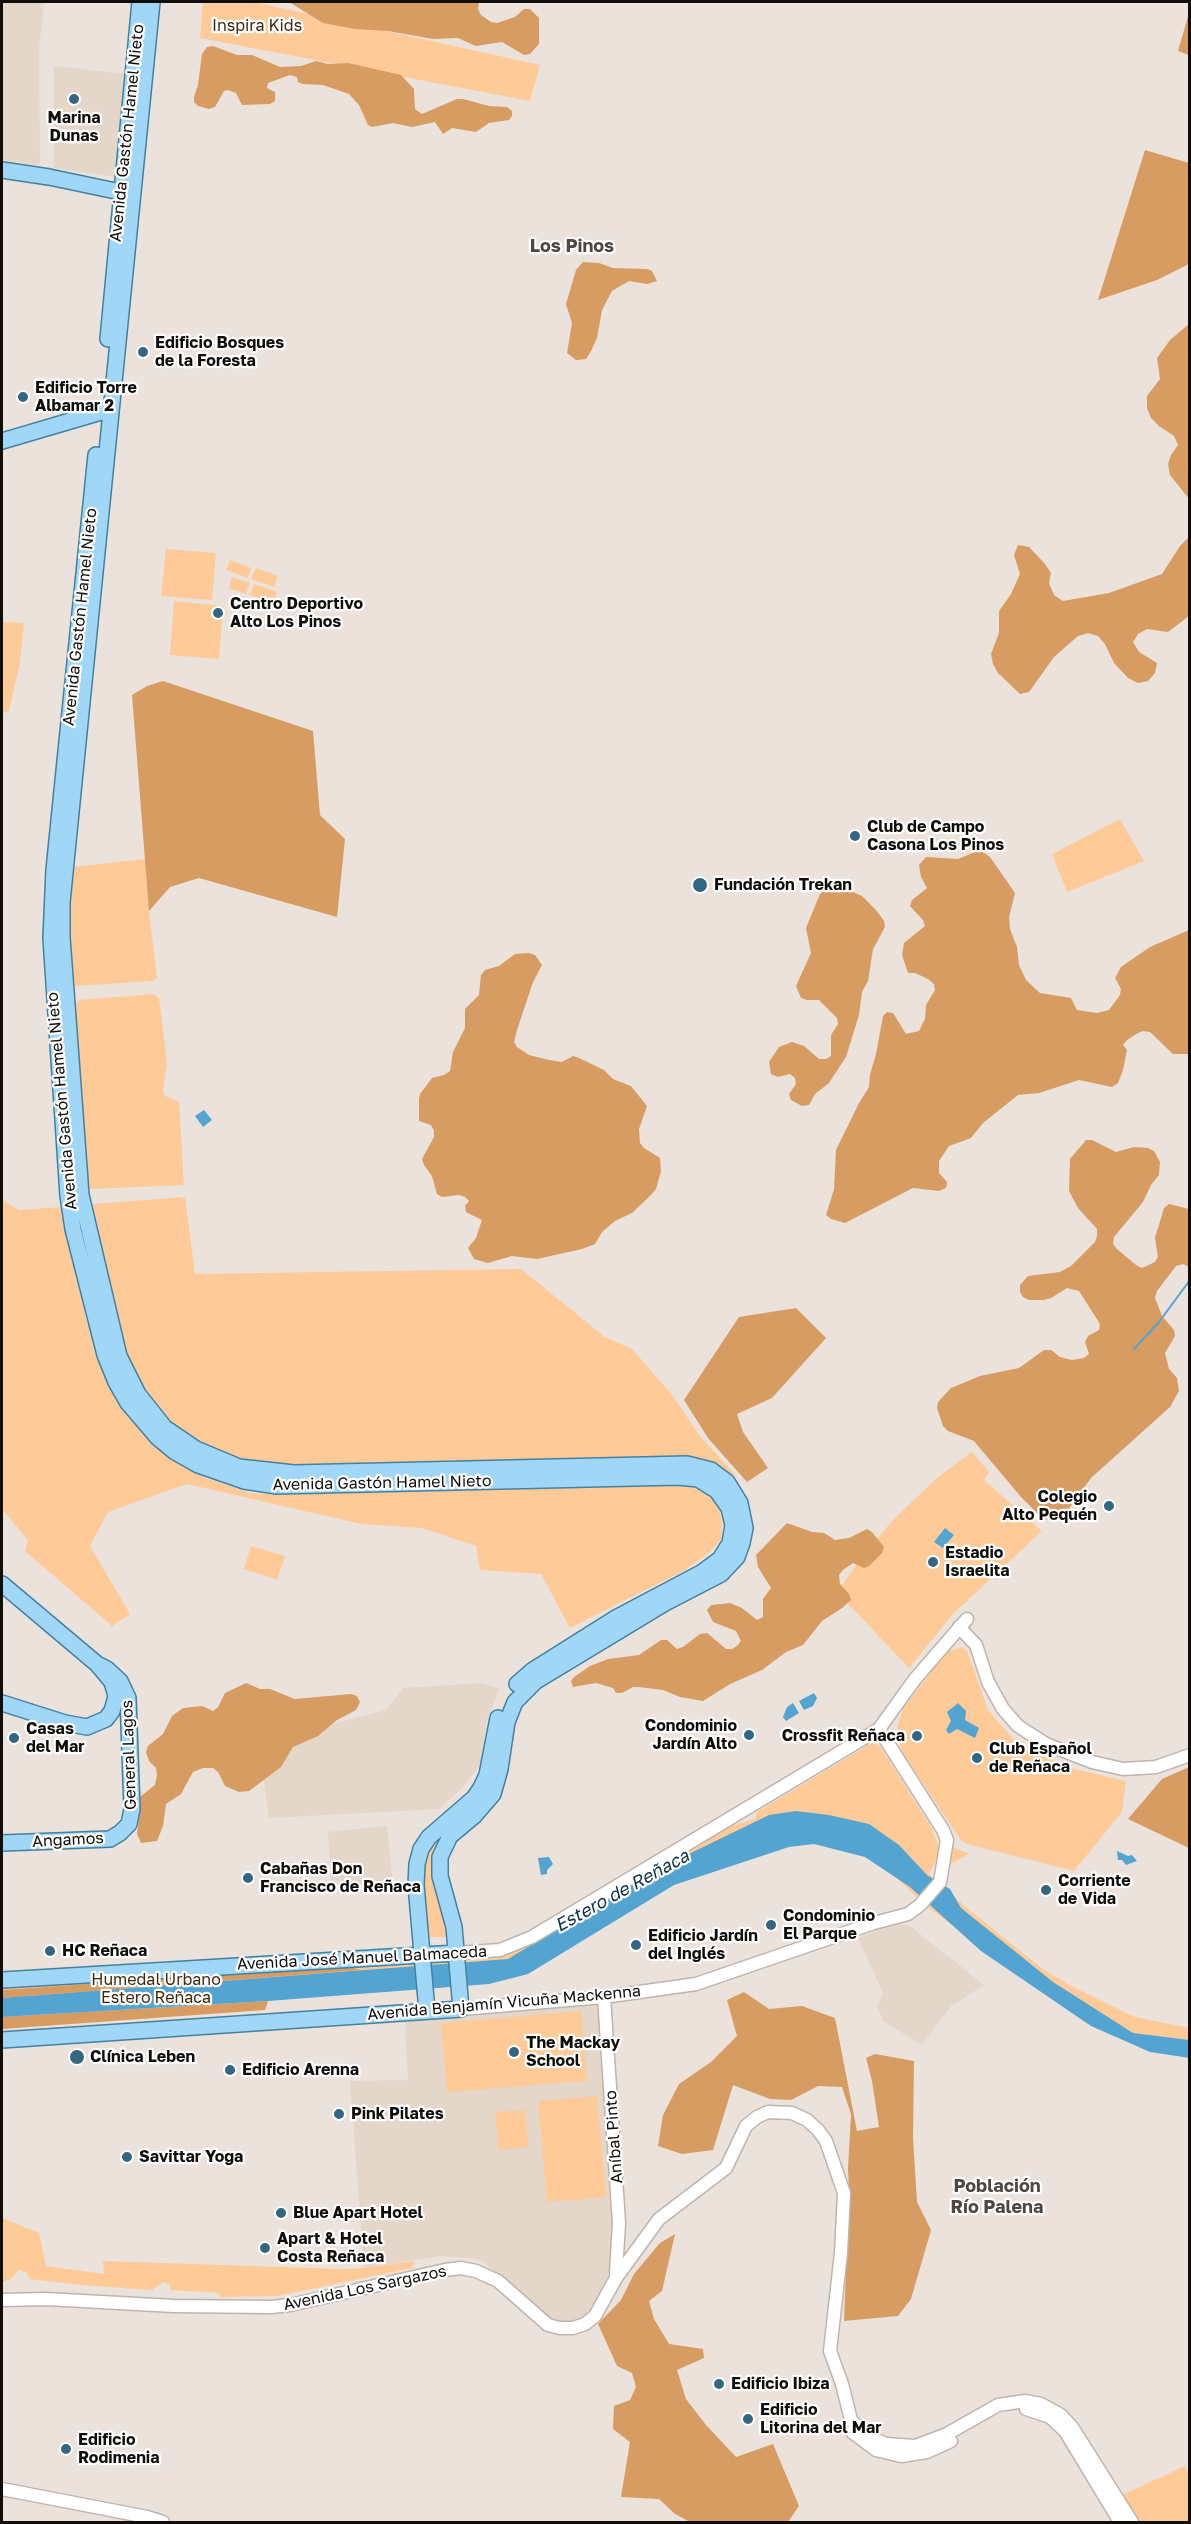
<!DOCTYPE html>
<html>
<head>
<meta charset="utf-8">
<style>
	body { margin:0 }
	#map { position:relative; width:1191px; height:2524px; overflow:hidden; background:#ebe2db; font-family:"Golos Text",sans-serif }
	canvas { display:block }
	.frame { position:absolute; inset:0; border:3px solid #100e0b; pointer-events:none }
</style>
</head>
<body>
<div id="map">
<canvas width="1191" height="2524"></canvas>
<div class="frame"></div>
</div>
<script>
const ctx = document.querySelector('canvas').getContext('2d');
ctx.lineJoin = 'round';
function fillPath(path, color) { ctx.fillStyle = color; ctx.fill(path, 'evenodd'); }
const shape = rows => new Path2D(rows.map(r => 'M' + r).join(''));
function strokePath(path, color, width, dash) { ctx.strokeStyle = color; ctx.lineWidth = width; ctx.lineCap = dash ? 'butt' : 'round'; ctx.setLineDash(dash || []); ctx.stroke(path); }
function label(font, color, halo, rows, align = 'center') {
  ctx.font = font + ' "Golos Text",sans-serif'; ctx.lineWidth = 4.5; ctx.setLineDash([]); ctx.textBaseline = 'middle'; ctx.strokeStyle = halo; ctx.fillStyle = color; for (const [text, x, y, turn = 0] of rows) {
    ctx.save(); ctx.translate(x, y); ctx.rotate((+turn || 0) * Math.PI / 180); ctx.textAlign = isNaN(turn) ? turn : align; if (halo) ctx.strokeText(text, 0, 0); ctx.fillText(text, 0, 0); ctx.restore();
  }
}
const built = shape([
	[2,2,44,2,39,50,40,163,37,165,2,160],
	[54,66,126,74,116,177,54,168],
	[483,1683,499,1689,487,1721,480,1765,463,1787,439,1809,269,1818,258,1737,320,1727,386,1710,403,1688],
	[387,1826,393,1885,331,1889,328,1832],
	[897,1924,910,1926,984,1985,951,2006,922,2045,883,2021,877,2007,883,1993,858,1938],
	[599,2005,614,2237,609,2273,590,2312,571,2323,551,2321,482,2261,469,2258,441,2256,364,2268,350,2081,408,2080,405,2019]
]);
const green = shape([
	[203,2,254,2,540,65,530,101,200,38],
	[166,549,216,553,212,600,161,596],
	[230,560,251,568,248,578,226,570],
	[256,568,278,576,274,587,251,579],
	[232,577,250,583,246,594,229,588],
	[254,584,277,592,273,603,250,595],
	[174,601,223,606,219,659,170,655],
	[2,622,24,623,20,662,9,711,2,713],
	[1120,819,1144,861,1067,892,1052,854],
	[145,859,149,911,157,978,154,981,74,986,71,984,68,920,73,867],
	[153,994,159,998,167,1063,163,1092,165,1096,179,1102,184,1185,91,1189,88,1184,75,1004,79,1000],
	[185,1197,195,1274,521,1269,605,1337,632,1349,673,1396,699,1435,738,1478,707,1462,665,1458,282,1465,240,1460,199,1444,169,1423,141,1387,127,1360,90,1208,92,1204],
	[2,1200,19,1210,62,1207,65,1210,69,1249,95,1354,109,1386,124,1411,150,1443,188,1469,205,1478,250,1493,280,1495,668,1485,696,1488,712,1499,717,1504,722,1521,721,1539,710,1552,685,1570,570,1628,541,1574,480,1570,476,1546,422,1528,361,1524,187,1484,108,1512,90,1546,130,1614,112,1626,25,1551,28,1540,2,1509],
	[972,1452,989,1472,984,1480,1042,1531,953,1614,909,1668,837,1592,866,1552,893,1520,938,1477],
	[251,1546,285,1556,277,1580,244,1569],
	[713,1570,637,1615,533,1679,520,1691,510,1705,503,1724,495,1775,488,1793,478,1806,443,1838,436,1852,433,1875,446,1913,448,1937,427,1937,421,1880,421,1867,426,1853,441,1833,466,1813,483,1795,493,1771,500,1723,514,1695,529,1679,636,1612],
	[961,1647,967,1651,988,1710,1015,1741,1066,1767,1126,1781,1122,1812,1074,1871,967,1844,960,1839,901,1750,897,1728,903,1709,946,1652],
	[872,1743,876,1743,880,1746,931,1827,939,1847,938,1857,929,1874,968,1909,1044,1970,1073,1987,1135,2017,1189,2028,1190,2045,1131,2040,1025,1980,929,1908,866,1850,811,1837,673,1879,538,1964,2,2018,2,1985,511,1947,681,1849,730,1826,755,1819,757,1812],
	[951,1846,969,1854,948,1865],
	[581,2011,587,2081,447,2092,441,2023],
	[597,2096,606,2197,547,2202,538,2101],
	[525,2110,528,2147,499,2150,495,2112],
	[2,2218,39,2233,46,2266,104,2274,103,2261,340,2269,364,2268,415,2261,412,2268,277,2296,219,2297,220,2293,171,2290,169,2284,163,2282,152,2290,81,2285,30,2279,26,2272,19,2270,11,2279,2,2282],
	[1185,2466,1189,2475,1189,2522,1135,2522,1120,2496]
]);
const forest = shape([
	[289,2,479,2,478,9,481,15,491,22,497,23,515,17,524,9,530,9,539,18,539,44,530,54,524,55,502,42,476,46,458,38,433,39,388,31,355,29,323,23],
	[1189,13,1189,55,1178,51],
	[213,46,237,55,252,55,280,67,301,66,316,61,328,64,348,63,401,75,414,89,415,109,422,114,457,99,463,99,489,106,507,107,512,111,512,116,509,120,489,123,476,132,452,128,443,134,435,122,412,127,393,123,372,127,368,125,359,105,349,94,323,85,303,84,298,82,297,77,290,75,268,83,267,88,275,92,275,101,270,104,242,105,236,93,228,90,224,91,215,107,209,109,198,106,194,102,194,97,198,85,202,54,207,47],
	[1145,150,1189,163,1189,264,1157,280,1098,300],
	[583,262,599,263,613,268,647,269,652,271,657,281,647,284,629,281,612,291,602,310,597,338,591,351,586,359,576,360,567,353,572,323,566,304,576,270],
	[1189,324,1189,499,1170,475,1168,464,1171,455,1178,445,1174,436,1159,426,1151,418,1147,408,1147,396,1160,379,1157,358,1170,340],
	[1189,537,1189,616,1168,632,1147,629,1138,634,1133,642,1139,652,1157,663,1155,673,1148,681,1138,683,1128,678,1114,663,1105,644,1098,636,1088,633,1078,636,1054,657,1029,692,1020,694,998,673,993,664,991,654,999,633,999,611,1011,594,1020,574,1014,555,1018,545,1029,547,1045,564,1051,573,1049,583,1054,595,1063,601,1109,593,1162,574,1180,546],
	[163,681,313,731,320,815,345,839,337,917,199,878,170,887,149,911,132,695,147,686],
	[980,850,990,857,1015,893,1009,917,1010,929,1017,947,1019,965,1026,980,1040,993,1071,998,1077,1010,1097,1013,1109,1010,1120,995,1121,989,1115,978,1121,967,1150,947,1189,930,1189,1054,1173,1054,1150,1032,1143,1031,1138,1033,1127,1040,1123,1045,1127,1050,1123,1070,1118,1083,1112,1087,1079,1080,1039,1093,1018,1095,983,1123,971,1138,949,1146,939,1161,939,1173,947,1182,946,1188,939,1191,913,1188,845,1223,831,1219,826,1215,834,1189,836,1150,859,1103,869,1087,870,1075,876,1054,883,1016,887,1012,893,1013,906,1034,919,1031,925,1019,926,1005,935,990,934,984,928,979,915,973,908,973,902,955,904,943,925,926,923,920,910,906,912,900,927,888,921,877,919,865,926,857,958,859],
	[829,886,844,888,862,896,876,910,884,921,885,927,873,949,868,981,862,992,859,1015,846,1057,829,1083,815,1094,809,1105,802,1106,791,1100,789,1094,796,1084,795,1078,790,1074,778,1077,771,1074,769,1062,779,1047,792,1042,804,1046,819,1059,826,1059,831,1056,831,1035,838,1024,837,1018,819,1000,807,1000,801,998,796,986,811,953,806,928,820,894],
	[529,953,535,955,542,965,533,982,517,1030,514,1042,517,1047,529,1055,549,1060,562,1062,573,1056,579,1058,604,1070,613,1079,631,1086,647,1106,639,1129,640,1143,644,1148,660,1158,661,1171,656,1189,651,1195,632,1213,615,1221,602,1232,595,1244,582,1249,537,1259,512,1256,488,1263,474,1259,468,1248,476,1238,482,1220,466,1212,465,1206,469,1201,465,1197,459,1195,442,1197,437,1194,432,1176,424,1165,422,1159,434,1137,434,1131,431,1125,419,1121,419,1099,420,1094,432,1078,444,1075,450,1071,453,1052,465,1028,465,1009,479,995,481,975,485,970,499,966,515,954],
	[1086,1140,1092,1140,1116,1152,1134,1147,1148,1148,1154,1151,1160,1162,1159,1175,1151,1185,1143,1202,1114,1237,1113,1244,1117,1249,1136,1265,1142,1268,1155,1262,1158,1257,1155,1238,1164,1208,1169,1204,1189,1209,1189,1267,1183,1264,1176,1266,1157,1291,1155,1298,1162,1316,1174,1330,1175,1336,1165,1353,1169,1369,1177,1378,1179,1391,1170,1407,1091,1478,1068,1510,1044,1520,1021,1497,974,1441,948,1431,943,1426,937,1408,938,1402,951,1388,980,1376,1019,1368,1044,1350,1051,1350,1060,1357,1072,1360,1084,1358,1089,1354,1085,1342,1088,1336,1099,1330,1100,1324,1079,1291,1067,1288,1051,1298,1043,1300,1029,1300,1023,1297,1020,1292,1020,1285,1028,1276,1060,1272,1071,1266,1095,1242,1097,1236,1097,1229,1078,1208,1069,1191,1070,1159],
	[796,1308,826,1338,772,1398,737,1414,743,1432,768,1468,747,1482,708,1438,684,1400,739,1317],
	[787,1523,812,1532,824,1533,835,1540,849,1538,867,1529,872,1532,884,1547,882,1553,869,1566,864,1568,853,1563,843,1570,839,1575,840,1584,849,1594,851,1600,842,1608,822,1621,803,1645,786,1652,762,1670,730,1684,703,1701,680,1697,663,1690,639,1687,633,1687,622,1693,616,1693,613,1688,596,1683,573,1687,571,1681,574,1677,590,1666,608,1659,639,1655,661,1640,667,1640,677,1649,683,1647,700,1634,707,1633,726,1649,732,1649,737,1646,741,1641,736,1631,713,1622,707,1610,711,1605,730,1603,742,1608,757,1620,763,1617,763,1599,771,1588,758,1567,756,1555],
	[246,1683,260,1689,270,1689,295,1699,351,1694,357,1696,360,1702,356,1710,337,1720,318,1736,293,1747,281,1767,249,1791,239,1792,225,1786,218,1772,213,1768,203,1768,193,1772,181,1794,166,1804,163,1826,157,1841,141,1843,137,1834,140,1812,138,1802,141,1796,155,1785,157,1775,156,1768,149,1761,146,1752,148,1746,163,1734,172,1716,183,1708,202,1706,213,1711,218,1707,225,1693],
	[1189,1767,1189,1848,1128,1819,1162,1779],
	[347,1966,361,1970,2,1998,2,1990],
	[744,1992,769,2009,802,2006,835,2018,857,2131,879,2127,872,2081,866,2058,875,2054,914,2061,913,2138,917,2202,931,2230,911,2299,898,2316,844,2321,849,2191,848,2169,851,2114,842,2087,818,2086,791,2100,770,2099,733,2085,713,2150,682,2154,658,2146,663,2115,679,2084,711,2062,737,2036,727,2000],
	[268,2001,265,2010,2,2029,2,2017],
	[675,2234,662,2291,649,2301,654,2319,669,2344,703,2349,704,2358,677,2370,686,2399,706,2425,736,2457,773,2444,799,2506,788,2522,690,2522,675,2514,659,2499,621,2497,630,2442,613,2429,614,2406,630,2400,636,2387,632,2373,617,2366,598,2324,621,2300,634,2274,660,2243]
]);
const water = shape([
	[204,1110,212,1120,203,1127,195,1116],
	[945,1528,954,1535,943,1548,934,1542],
	[814,1693,817,1698,813,1706,804,1710,799,1701],
	[793,1703,799,1713,786,1721,783,1717,787,1707],
	[958,1703,966,1711,965,1720,979,1728,975,1738,957,1729,949,1734,946,1730,951,1721,947,1712],
	[796,1811,829,1815,869,1824,899,1845,927,1875,950,1889,961,1908,1053,1982,1133,2033,1189,2040,1190,2058,1150,2052,1091,2026,981,1951,910,1887,865,1857,814,1844,789,1847,674,1885,528,1974,489,1984,268,2001,2,2017,2,1998,508,1959,660,1868,769,1815],
	[1117,1851,1128,1856,1132,1855,1137,1861,1126,1865,1122,1860,1118,1860],
	[549,1857,553,1864,547,1870,547,1874,541,1875,538,1858]
]);
const stream = shape([
	[1134,1349,1159,1322,1190,1280]
]);
const minor = shape([
	[959,1627,976,1645,988,1682,1003,1709,1018,1726,1046,1744,1092,1762,1123,1769,1156,1767,1190,1755],
	[456,1953,500,1950,532,1937,879,1729,915,1679,967,1619],
	[604,1997,619,2223,616,2273],
	[461,2009,604,1997,696,1984,874,1923,908,1914,920,1905,940,1882,947,1840,943,1830,879,1729],
	[2,2300,46,2299,174,2306,271,2307,290,2305,445,2270,461,2268,476,2271,498,2281,548,2325,560,2328,573,2328,585,2324,595,2316,616,2278,659,2219,726,2168,746,2126,757,2117,768,2112,792,2113,807,2120,818,2130,826,2141,844,2193,841,2253,830,2351,842,2384,851,2420,857,2426,870,2437,886,2444,915,2446,947,2434,998,2405,1025,2401,1041,2404,1061,2415,1072,2427,1132,2522],
	[1026,2409,1050,2417,1065,2431,1120,2522],
	[852,2432,876,2450,901,2456,927,2452,951,2441],
	[2,2489,147,2517,163,2522]
]);
const major = shape([
	[2,170,49,177,130,194],
	[108,339,140,2],
	[2,441,111,409],
	[96,455,54,870,51,938,68,1196,73,1229,105,1355,116,1382,128,1403,157,1437,175,1452,198,1465,244,1481,277,1486,678,1477,698,1479,717,1491,729,1508,733,1525,730,1543,720,1559,701,1573,614,1619,533,1670,517,1684],
	[2,1584,97,1664,112,1682,116,1696,112,1711,106,1719,87,1727,65,1723,2,1703],
	[2,1843,110,1839,120,1833,129,1824,132,1809,128,1698,120,1681,107,1669,97,1664],
	[2,1980,456,1953],
	[427,2011,416,1885,417,1864,421,1849,429,1837,474,1798,481,1788,487,1775,498,1718],
	[2,2040,461,2009,454,1927,440,1876,440,1857,450,1836,474,1816,493,1794,500,1769,507,1722,515,1702,536,1681,665,1603,721,1574,737,1557,742,1543,745,1528,740,1503,727,1482,711,1470,687,1464,294,1473,239,1467,196,1449,165,1428,138,1394,119,1356,81,1195,62,937,62,902,152,2]
]);
const markers = [
	[74,99,6,"#326682"],
	[143,352,6,"#326682"],
	[23,397,6,"#326682"],
	[218,613,6,"#326682"],
	[855,836,6,"#326682"],
	[700,885,8,"#326682"],
	[1109,1506,6,"#326682"],
	[933,1562,6,"#326682"],
	[749,1735,6,"#326682"],
	[917,1736,6,"#326682"],
	[14,1738,6,"#326682"],
	[977,1758,6,"#326682"],
	[248,1878,6,"#326682"],
	[1046,1890,6,"#326682"],
	[771,1925,6,"#326682"],
	[636,1945,6,"#326682"],
	[50,1951,6,"#326682"],
	[514,2052,6,"#326682"],
	[77,2057,8,"#326682"],
	[230,2070,6,"#326682"],
	[339,2114,6,"#326682"],
	[127,2157,6,"#326682"],
	[281,2213,6,"#326682"],
	[265,2248,6,"#326682"],
	[719,2384,6,"#326682"],
	[748,2419,6,"#326682"],
	[66,2449,6,"#326682"]
];
const parkNames = [
	["Inspira Kids",257,26],
	["Humedal Urbano",156,1980],
	["Estero Reñaca",156,1998]
];
const poiNames = [
	["Marina",74,118,"center"],
	["Dunas",74,136,"center"],
	["Edificio Bosques",155,343],
	["de la Foresta",155,361],
	["Edificio Torre",35,388],
	["Albamar 2",35,406],
	["Centro Deportivo",230,604],
	["Alto Los Pinos",230,622],
	["Club de Campo",867,827],
	["Casona Los Pinos",867,845],
	["Fundación Trekan",714,885],
	["Colegio",1097,1497,"right"],
	["Alto Pequén",1097,1515,"right"],
	["Estadio",945,1553],
	["Israelita",945,1571],
	["Condominio",737,1726,"right"],
	["Jardín Alto",737,1744,"right"],
	["Casas",26,1729],
	["del Mar",26,1747],
	["Crossfit Reñaca",905,1736,"right"],
	["Club Español",989,1749],
	["de Reñaca",989,1767],
	["Cabañas Don",260,1869],
	["Francisco de Reñaca",260,1887],
	["Corriente",1058,1881],
	["de Vida",1058,1899],
	["Condominio",783,1916],
	["El Parque",783,1934],
	["Edificio Jardín",648,1936],
	["del Inglés",648,1954],
	["HC Reñaca",62,1951],
	["The Mackay",526,2043],
	["School",526,2061],
	["Clínica Leben",90,2057],
	["Edificio Arenna",242,2070],
	["Pink Pilates",351,2114],
	["Savittar Yoga",139,2157],
	["Blue Apart Hotel",293,2213],
	["Apart & Hotel",277,2239],
	["Costa Reñaca",277,2257],
	["Edificio Ibiza",731,2384],
	["Edificio",760,2410],
	["Litorina del Mar",760,2428],
	["Edificio",78,2440],
	["Rodimenia",78,2458]
];
const streetNames = [
	["Avenida Gastón Hamel Nieto",127,133,-84],
	["Avenida Gastón Hamel Nieto",80,617,-84],
	["Avenida Gastón Hamel Nieto",62,1101,-95],
	["Avenida Gastón Hamel Nieto",382,1483,-1],
	["General Lagos",129,1755,-92],
	["Angamos",68,1840,-3],
	["Avenida José Manuel Balmaceda",362,1958,-3],
	["Avenida Benjamín Vicuña Mackenna",504,2003,-5],
	["Aníbal Pinto",614,2137,-94],
	["Avenida Los Sargazos",365,2288,-12]
];
const neighbourhoodNames = [
	["Los Pinos",572,246],
	["Población",997,2186],
	["Río Palena",997,2207]
];
const waterNames = [
	["Estero de Reñaca",622,1891,-29]
];
fillPath(built, '#e4d6c9');
fillPath(green, '#feca97');
fillPath(forest, '#d79c61');
fillPath(water, '#53a4d1');
strokePath(stream, '#53a4d1', 2);
strokePath(minor, '#bdb5ad', 15);
strokePath(major, '#4480a0', 18);
strokePath(minor, '#fff', 12);
strokePath(major, '#a0d7f6', 15);
for (const [x, y, r, color] of markers) { const dot = new Path2D(); dot.arc(x, y, r, 0, 2 * Math.PI); ctx.fillStyle = color; ctx.fill(dot); strokePath(dot, '#fff', 2); }
label('16px', '#40280e', '#fff', parkNames);
label('bold 16px', '#100e0b', '#fff', poiNames, 'left');
label('16px', '#100e0b', '#fff', streetNames);
label('bold 18px', '#4e4741', '#fff', neighbourhoodNames);
label('italic 18px', '#0e3245', '#fff', waterNames);
</script>
</body>
</html>
